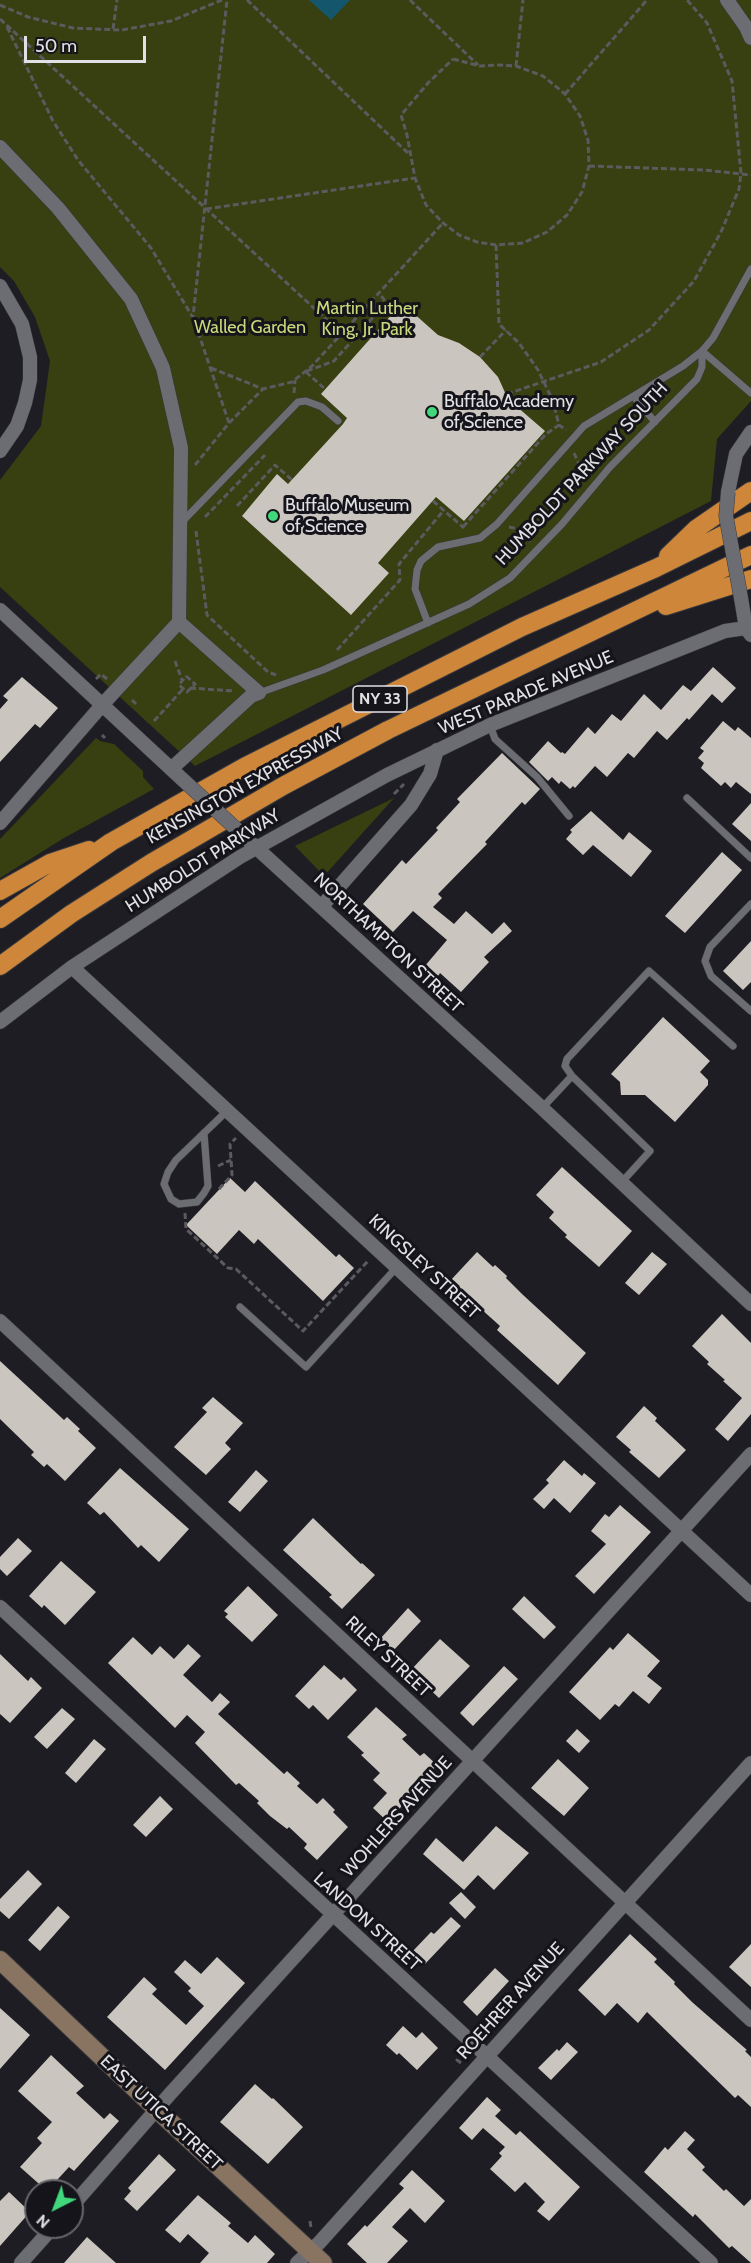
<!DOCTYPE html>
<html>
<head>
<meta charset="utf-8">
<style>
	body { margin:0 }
	#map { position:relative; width:751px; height:2263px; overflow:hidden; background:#1e1d23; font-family:Cabin,sans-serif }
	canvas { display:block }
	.north { position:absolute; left:24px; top:2179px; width:60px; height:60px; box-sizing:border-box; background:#15141a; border:2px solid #67666b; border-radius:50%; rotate:222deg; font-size:16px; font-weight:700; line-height:24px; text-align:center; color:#e1e1e5 }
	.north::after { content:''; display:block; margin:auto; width:21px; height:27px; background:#41d77c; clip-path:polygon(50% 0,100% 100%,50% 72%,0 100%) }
	.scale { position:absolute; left:24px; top:36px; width:122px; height:27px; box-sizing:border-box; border:3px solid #e1e1e5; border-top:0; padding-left:8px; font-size:18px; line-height:21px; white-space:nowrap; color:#e1e1e5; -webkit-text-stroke:4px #15141a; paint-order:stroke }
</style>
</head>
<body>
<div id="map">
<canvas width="751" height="2263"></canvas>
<div class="north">N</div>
<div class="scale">50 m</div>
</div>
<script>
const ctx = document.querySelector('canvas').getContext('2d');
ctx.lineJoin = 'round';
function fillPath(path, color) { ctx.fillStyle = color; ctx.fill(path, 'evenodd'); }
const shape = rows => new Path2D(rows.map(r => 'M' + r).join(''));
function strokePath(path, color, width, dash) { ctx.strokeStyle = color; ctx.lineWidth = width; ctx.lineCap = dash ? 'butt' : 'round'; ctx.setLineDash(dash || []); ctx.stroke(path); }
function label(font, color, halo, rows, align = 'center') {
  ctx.font = font + ' Cabin,sans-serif'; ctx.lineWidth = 6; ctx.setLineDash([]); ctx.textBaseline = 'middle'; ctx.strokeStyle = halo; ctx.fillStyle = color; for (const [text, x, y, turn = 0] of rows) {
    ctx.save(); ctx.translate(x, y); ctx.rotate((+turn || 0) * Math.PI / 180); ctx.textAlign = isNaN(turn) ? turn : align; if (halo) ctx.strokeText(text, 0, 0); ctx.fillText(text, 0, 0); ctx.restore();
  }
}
const green = shape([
	[0,0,751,0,751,401,717,439,711,501,195,766,0,587,0,480,41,426,50,361,35,317,14,281,0,267],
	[96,738,100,741,114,744,143,771,143,777,154,789,64,838,0,878,0,839],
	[394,798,324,876,295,846]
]);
const water = shape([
	[309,0,350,0,331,20]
]);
const building = shape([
	[402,303,438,335,459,343,480,357,498,377,508,399,545,431,464,521,436,497,378,563,389,573,351,615,242,516,277,474,288,484,343,424,347,418,321,394],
	[713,667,736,688,722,703,712,694,689,720,687,718,667,740,657,731,634,758,628,753,607,777,595,766,575,788,573,786,570,789,561,781,559,784,552,777,548,781,529,762,548,741,561,753,562,752,565,754,588,727,595,734,612,714,621,721,644,694,661,710,683,685,691,691],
	[22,677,58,708,40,728,35,724,0,762,0,709,8,700,3,696],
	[723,721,735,731,738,727,751,738,751,794,736,782,731,788,725,782,721,786,701,768,704,763,698,758,704,751,700,748],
	[502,753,540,789,525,805,522,802,485,842,487,844,438,894,442,898,433,907,454,924,466,911,492,934,504,922,512,931,484,957,489,962,461,992,440,973,437,978,424,967,447,940,413,911,393,932,363,904,402,860,406,864,438,830,436,828,460,802,457,799],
	[751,803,751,841,732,824],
	[591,811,623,840,629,832,652,851,631,877,593,845,583,855,566,839,572,832,570,830],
	[722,852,742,870,685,933,665,916],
	[751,941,751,982,743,990,723,971],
	[663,1017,710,1061,700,1072,708,1080,708,1085,675,1122,645,1095,621,1095,620,1082,611,1074],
	[562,1167,632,1231,599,1267,565,1237,567,1235,549,1218,554,1212,536,1195],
	[230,1178,245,1192,255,1181,336,1257,339,1254,354,1268,323,1301,258,1239,254,1244,239,1230,217,1254,186,1225],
	[477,1252,493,1267,495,1265,507,1276,506,1278,522,1294,586,1353,558,1385,497,1330,500,1326,480,1308,478,1311,465,1299,467,1297,450,1281],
	[652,1252,667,1264,639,1295,625,1283],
	[722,1314,751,1343,751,1414,728,1441,715,1429,742,1398,723,1381,725,1380,707,1364,709,1362,692,1346],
	[0,1361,64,1420,67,1417,80,1429,78,1431,96,1448,65,1481,47,1464,44,1467,31,1455,34,1452,0,1419],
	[213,1397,243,1423,225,1443,231,1449,206,1475,174,1447,207,1412,202,1408],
	[644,1406,657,1418,655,1421,686,1450,659,1478,629,1452,631,1450,616,1437],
	[564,1460,582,1476,584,1473,596,1483,570,1513,554,1498,544,1509,533,1499,549,1483,546,1480],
	[120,1468,189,1529,159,1562,141,1545,138,1548,104,1512,100,1515,87,1503],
	[256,1470,268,1481,240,1512,228,1502],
	[620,1505,651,1532,594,1594,575,1576,606,1544,591,1531,605,1514,609,1517],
	[313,1518,361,1564,362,1563,375,1575,342,1609,329,1597,332,1595,283,1550],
	[18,1538,32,1551,7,1576,0,1569,0,1557],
	[61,1561,96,1592,65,1625,44,1605,42,1608,29,1596],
	[248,1586,278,1615,252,1642,225,1617,228,1614,224,1611],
	[524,1596,556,1627,544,1639,512,1609],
	[408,1608,421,1621,393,1651,380,1639],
	[628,1633,660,1661,647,1676,662,1688,649,1704,633,1691,619,1707,615,1704,600,1720,569,1692,610,1647,613,1650],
	[133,1637,152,1655,160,1646,174,1659,188,1644,201,1656,183,1675,212,1702,220,1693,230,1702,218,1714,284,1774,287,1771,300,1783,297,1786,317,1804,323,1798,335,1810,333,1812,348,1827,317,1860,304,1848,307,1844,289,1827,287,1829,270,1816,257,1803,259,1801,239,1783,236,1785,195,1743,205,1732,187,1715,175,1728,108,1663],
	[440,1639,470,1666,439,1698,410,1671],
	[0,1654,28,1681,31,1677,42,1688,10,1723,0,1714],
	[324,1665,341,1680,344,1677,357,1690,328,1720,313,1705,309,1709,295,1696],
	[504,1666,518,1679,473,1726,460,1713],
	[376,1707,407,1735,402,1739,420,1756,424,1753,437,1765,388,1822,373,1808,387,1793,373,1780,380,1773,361,1755,364,1753,347,1737],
	[62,1708,75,1719,47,1749,34,1737],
	[577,1729,590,1741,579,1753,566,1741],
	[94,1739,106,1749,76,1783,65,1773],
	[558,1759,589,1788,564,1816,531,1788],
	[160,1796,173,1809,146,1837,133,1825],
	[496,1826,529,1853,494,1890,478,1875,464,1890,423,1854,436,1838,463,1862],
	[28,1870,42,1884,9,1919,0,1911,0,1899],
	[461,1892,476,1907,465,1919,449,1903],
	[58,1906,70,1917,40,1951,28,1940],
	[451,1917,461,1926,425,1964,412,1952,431,1932,434,1934],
	[630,1934,657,1959,654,1962,675,1982,674,1984,692,2002,747,2050,745,2051,751,2057,751,2107,738,2095,735,2098,647,2012,638,2023,617,2003,605,2016,578,1990],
	[751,1944,751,1987,729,1967],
	[217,1957,245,1983,165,2070,107,2017,144,1977,157,1989,152,1994,186,2025,204,2006,188,1991,191,1988,174,1972,185,1960,201,1974],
	[495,1968,509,1981,477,2016,463,2002],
	[0,2008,30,2035,0,2069],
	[403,2026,416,2038,422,2032,438,2048,417,2070,399,2053,397,2055,386,2045],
	[567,2042,578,2052,551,2080,538,2068,557,2049,559,2051],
	[51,2055,84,2086,76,2093,104,2119,110,2113,119,2121,74,2171,69,2167,47,2191,20,2167,42,2143,37,2138,52,2122,18,2091],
	[255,2084,272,2099,273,2098,303,2127,268,2164,220,2122],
	[487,2097,501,2110,495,2116,516,2135,520,2131,580,2187,549,2221,537,2211,545,2202,525,2182,515,2192,490,2169,502,2156,499,2153,505,2147,483,2128,472,2140,459,2128],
	[685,2131,695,2140,687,2149,705,2167,702,2170,724,2191,726,2189,744,2206,751,2199,751,2263,732,2246,729,2248,695,2214,693,2217,644,2172,665,2147,668,2150],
	[159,2154,176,2170,137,2211,124,2199,131,2191,128,2188],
	[412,2170,445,2201,425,2223,410,2208,392,2227,408,2241,387,2263,367,2263,347,2244,365,2225,367,2227,404,2188,399,2184],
	[9,2192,30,2212,0,2246,0,2201],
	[198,2195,231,2223,228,2226,248,2243,255,2235,275,2254,267,2263,200,2263,209,2253,188,2234,180,2243,165,2230],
	[87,2237,116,2263,64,2263]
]);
const path = shape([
	[247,0,409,154],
	[410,0,478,65],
	[0,5,28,17,73,28,122,30,171,21,222,0],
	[0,19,341,333],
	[7,27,53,121,78,160,151,248,192,316],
	[113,29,117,0],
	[453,59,480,66,498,65,516,66,543,76,565,94,580,116,588,140,589,166,582,192,567,215,547,232,523,243,496,245,477,242,459,235,443,223,426,205,415,178,407,135,401,115,428,83,453,59],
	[516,66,523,0],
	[565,94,647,0],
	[589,166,704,170,751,175],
	[206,209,415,178],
	[496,245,499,324,519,343,538,370,553,401,559,425,566,430],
	[480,357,506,330],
	[211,368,263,389,292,382,312,366,443,223],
	[307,371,334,361,383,306,385,302,383,298,378,293],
	[306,372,325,389],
	[294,393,295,380],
	[507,394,601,362,649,330,694,281,721,232,739,189,741,173,732,81,707,23,687,0],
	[229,423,263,389],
	[574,453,586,480],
	[195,465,229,423,193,317,227,0],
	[433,501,464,528],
	[237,506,275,465,292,480],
	[205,517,265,455],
	[463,527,546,434,559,425],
	[509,527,524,530,530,542],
	[196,531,207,615,268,672,276,675],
	[337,650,400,580,399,564,444,510],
	[175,661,182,680],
	[186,676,195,684,187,692,179,685,186,676],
	[96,679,101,674,107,679],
	[190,688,234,691],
	[132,700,136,704],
	[154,721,183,689],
	[102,735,105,738],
	[394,794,404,784],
	[218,1166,231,1160],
	[219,1189,232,1175,230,1144,236,1138],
	[185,1213,186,1229,228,1268,236,1269,303,1331,368,1261],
	[461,2063,457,2060,463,2053],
	[310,2221,311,2228]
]);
const lane = shape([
	[702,351,751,393],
	[634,397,655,422],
	[181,523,298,402,306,401,322,407,338,421],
	[428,623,415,589,417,570,421,561,438,547,480,538,497,524,584,426,683,366,702,351,713,338,751,269],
	[259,693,323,670,469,604,510,578,562,524,610,467,697,379,702,367,702,351],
	[490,725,495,739,537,777,569,816],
	[687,798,751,858],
	[751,904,710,947,705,961,711,976,751,1011],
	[572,1076,565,1066,567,1059,649,971,733,1046],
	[542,1108,572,1076,650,1151,621,1183],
	[204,1133,208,1186,204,1193,197,1202,179,1204,171,1199,164,1184,168,1172,176,1160,228,1110],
	[240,1307,306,1367,397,1267]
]);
const street = shape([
	[727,0,746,27,751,38],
	[0,147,58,208,131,299,163,368,181,448,179,622,103,704,0,823],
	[0,286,22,324,30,357,30,380,25,403,17,426,0,451],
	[728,492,736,454,751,432],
	[741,598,746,628,751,635],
	[0,610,182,779],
	[171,769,251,696,259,693,179,622],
	[250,842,542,1108,751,1304],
	[322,906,411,805,430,774,437,750],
	[72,967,751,1595],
	[0,1022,72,967,240,857,387,775,490,725,725,631,746,628],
	[0,1321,751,2020],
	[0,1607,711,2263],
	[72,2206,170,2094,751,1454],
	[21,2263,53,2227],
	[297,2263,319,2243,751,1763]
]);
const secondary = shape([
	[0,1960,167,2119,323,2263]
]);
const highway = shape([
	[668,556,696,529,751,491],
	[666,606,751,579],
	[0,891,50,863,89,850],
	[0,919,111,842,244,767,522,627,656,568,751,521],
	[0,966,71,914,151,863,283,786,388,730,751,555]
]);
const streetBridge = shape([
	[728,492,726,516,741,598],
	[182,779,244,836]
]);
const markers = [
	[432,412,6,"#41d77c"],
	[273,516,6,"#41d77c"]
];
const shields = [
	[380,699,54]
];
const shieldNames = [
	["NY 33",380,699]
];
const parkNames = [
	["Martin Luther",367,309],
	["King, Jr. Park",367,330],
	["Walled Garden",250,328]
];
const poiNames = [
	["Buffalo Academy",444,402],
	["of Science",444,423],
	["Buffalo Museum",285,506],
	["of Science",285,527]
];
const streetNames = [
	["HUMBOLDT PARKWAY SOUTH",582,474,-47],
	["WEST PARADE AVENUE",526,693,-23],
	["KENSINGTON EXPRESSWAY",245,786,-29],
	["HUMBOLDT PARKWAY",203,861,-32],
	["NORTHAMPTON STREET",388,943,43],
	["KINGSLEY STREET",424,1267,43],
	["RILEY STREET",388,1657,43],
	["WOHLERS AVENUE",397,1817,-48],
	["LANDON STREET",367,1922,42],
	["ROEHRER AVENUE",511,2001,-48],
	["EAST UTICA STREET",161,2113,43]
];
fillPath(green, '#383f10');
fillPath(water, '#14566b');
fillPath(building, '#cac5be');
strokePath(lane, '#38383c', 8);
strokePath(street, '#38383c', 15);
strokePath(secondary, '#38383c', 20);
strokePath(highway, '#38383c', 20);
strokePath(path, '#5b5a5f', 3, [6, 3]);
strokePath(lane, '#6c6c73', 7);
strokePath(street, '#6c6c73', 14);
strokePath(secondary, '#897462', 18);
strokePath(highway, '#ce873a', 18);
strokePath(streetBridge, '#38383c', 15, []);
strokePath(streetBridge, '#6c6c73', 14);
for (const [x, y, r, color] of markers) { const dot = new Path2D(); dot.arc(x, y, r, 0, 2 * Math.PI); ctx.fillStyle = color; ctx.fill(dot); strokePath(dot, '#15141a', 2); }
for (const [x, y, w] of shields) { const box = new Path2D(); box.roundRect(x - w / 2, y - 13, w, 26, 4.5); ctx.fillStyle = '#15141a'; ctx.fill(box); strokePath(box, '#e1e1e5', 1.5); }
label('bold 16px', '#e1e1e5', null, shieldNames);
label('18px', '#c8d87a', '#15141a', parkNames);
label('18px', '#e1e1e5', '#15141a', poiNames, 'left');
label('18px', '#e1e1e5', '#15141a', streetNames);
</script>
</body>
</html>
